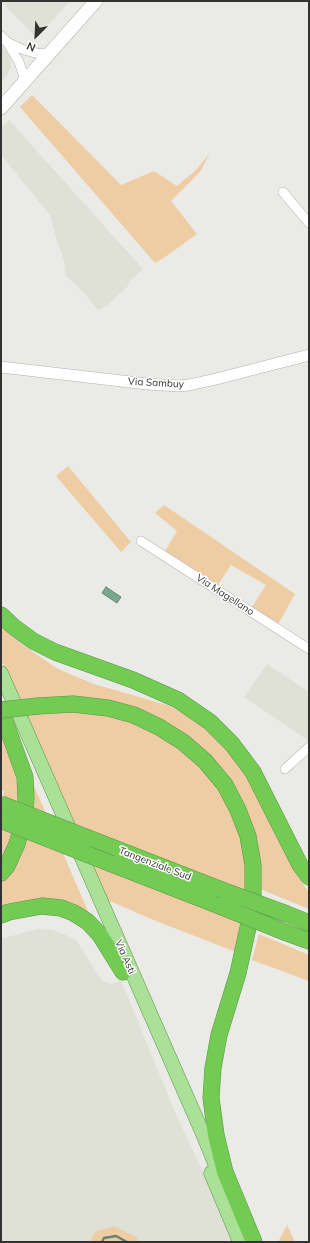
<!DOCTYPE html>
<html>
<head>
<meta charset="utf-8">
<style>
	body { margin:0 }
	#map { position:relative; width:310px; height:1243px; overflow:hidden; background:#eaeae6; font-family:Mulish,sans-serif }
	canvas { display:block }
	.frame { position:absolute; inset:0; border:2px solid #323230; pointer-events:none }
	.north { position:absolute; left:16px; top:16px; width:40px; height:40px; -webkit-text-stroke:3px #fff; paint-order:stroke; rotate:204deg; font-size:11px; font-weight:700; line-height:16px; text-align:center; color:#323230 }
	.north::after { content:''; display:block; margin:auto; width:14px; height:18px; background:#323230; clip-path:polygon(50% 0,100% 100%,50% 72%,0 100%) }
</style>
</head>
<body>
<div id="map">
<canvas width="310" height="1243"></canvas>
<div class="frame"></div>
<div class="north">N</div>
</div>
<script>
const ctx = document.querySelector('canvas').getContext('2d');
ctx.lineJoin = 'round';
function fillPath(path, color) { ctx.fillStyle = color; ctx.fill(path, 'evenodd'); }
const shape = rows => new Path2D(rows.map(r => 'M' + r).join(''));
function strokePath(path, color, width, dash) { ctx.strokeStyle = color; ctx.lineWidth = width; ctx.lineCap = dash ? 'butt' : 'round'; ctx.setLineDash(dash || []); ctx.stroke(path); }
function label(font, color, halo, rows, align = 'center') {
  ctx.font = font + ' Mulish,sans-serif'; ctx.lineWidth = 3; ctx.setLineDash([]); ctx.textBaseline = 'middle'; ctx.strokeStyle = halo; ctx.fillStyle = color; for (const [text, x, y, turn = 0] of rows) {
    ctx.save(); ctx.translate(x, y); ctx.rotate((+turn || 0) * Math.PI / 180); ctx.textAlign = isNaN(turn) ? turn : align; if (halo) ctx.strokeText(text, 0, 0); ctx.fillText(text, 0, 0); ctx.restore();
  }
}
const built = shape([
	[1,1,70,1,36,38],
	[1,46,5,49,10,56,11,66,8,74,1,83],
	[9,120,143,269,128,283,129,285,108,305,98,310,85,294,66,276,64,260,57,241,50,215,1,155,2,140,1,128],
	[267,664,309,692,309,741,244,697],
	[37,929,53,930,70,937,77,941,102,981,112,984,121,980,175,1112,202,1170,218,1201,235,1242,139,1242,136,1237,95,1232,89,1242,1,1242,1,939]
]);
const green = shape([
	[32,95,121,185,154,171,177,186,196,170,210,153,200,172,171,201,197,234,165,257,155,263,20,107],
	[68,466,131,542,121,552,56,476],
	[164,505,295,594,277,626,252,607,266,585,231,565,218,585,165,551,177,531,155,513],
	[1,626,24,646,58,669,94,684,170,706,197,722,222,743,242,769,258,796,275,834,294,871,309,892,309,909,260,889,224,776,140,714,19,701,1,660],
	[47,710,114,714,180,745,218,785,243,837,250,886,236,952,156,921,105,899,24,714],
	[1,730,15,769,19,796,13,838,1,861,1,808,4,791,1,789],
	[29,774,90,916,1,909,1,879],
	[259,934,309,955,309,981,252,960],
	[287,1225,295,1242,278,1242],
	[113,1226,136,1237,139,1242,89,1242,95,1232]
]);
const water = shape([
	[106,587,121,597,117,603,102,593,106,587]
]);
const stream = shape([
	[102,1242,104,1238,116,1236,127,1242]
]);
const minor = shape([
	[1,36,7,42,24,50,35,53,48,54],
	[7,42,19,62,25,80],
	[283,192,309,223],
	[141,541,309,649],
	[285,769,309,747]
]);
const tertiary = shape([
	[1,367,147,384,178,386,189,385,216,379,309,355]
]);
const secondary = shape([
	[1,108,96,1]
]);
const primary = shape([
	[1,673,203,1134,222,1181],
	[211,1173,240,1242]
]);
const motorway = shape([
	[1,615,14,627,33,641,55,652,133,680,178,700,210,722,232,744,253,772,300,865,309,877],
	[38,706,73,704,108,708,134,715,159,727,183,742,205,761,225,785,238,810,248,836,253,865,253,905,238,973,219,1035,213,1068,211,1098,216,1135,225,1172,254,1242],
	[1,710,25,777,26,799,24,819,17,844,7,866,1,873],
	[88,838,219,889],
	[112,864,220,906],
	[287,914,309,923],
	[1,915,9,912,42,906,61,908,74,913,88,922,100,935,123,972],
	[287,933,309,941]
]);
const motorwayBridge = shape([
	[1,710,38,706],
	[1,804,88,838],
	[3,821,112,864],
	[219,889,287,914],
	[220,906,287,933]
]);
const streetNames = [
	["Via Sambuy",156,383,3],
	["Via Magellano",225,595,33],
	["Tangenziale Sud",155,864,21],
	["Via Asti",125,957,66]
];
fillPath(built, '#dfe1d6');
fillPath(green, '#eecda5');
fillPath(water, '#78a98f');
strokePath(water, '#638572', 1);
strokePath(stream, '#638572', 2.5);
strokePath(minor, '#b1b2ae', 10);
strokePath(tertiary, '#b1b2ae', 12);
strokePath(secondary, '#b1b2ae', 14);
strokePath(primary, '#5c9547', 15);
strokePath(motorway, '#5c9547', 17);
strokePath(minor, '#fff', 9);
strokePath(tertiary, '#fff', 11);
strokePath(secondary, '#fff', 13);
strokePath(primary, '#abe098', 14);
strokePath(motorway, '#73cb54', 16);
strokePath(motorwayBridge, '#5c9547', 17, []);
strokePath(motorwayBridge, '#73cb54', 16);
label('10px', '#323230', '#fff', streetNames);
</script>
</body>
</html>
